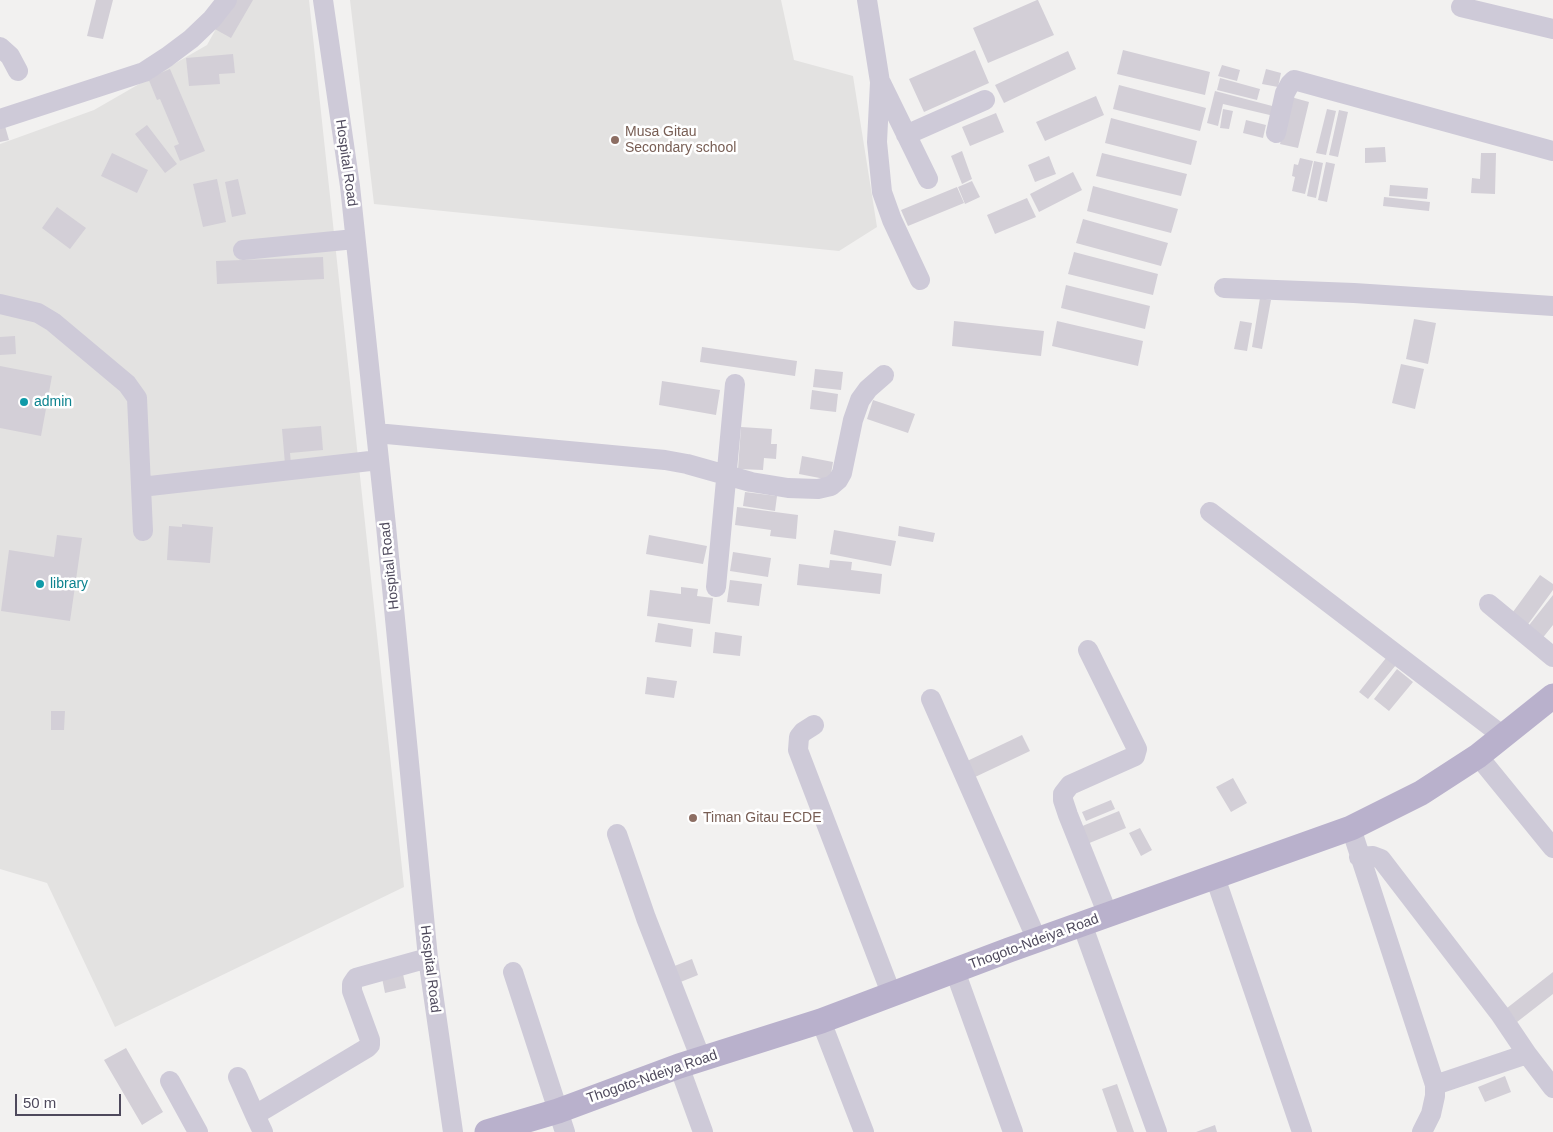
<!DOCTYPE html>
<html>
<head>
<meta charset="utf-8">
<style>
	body { margin:0 }
	#map { position:relative; width:1553px; height:1132px; overflow:hidden; background:#f2f1f0; font-family:Arial,sans-serif }
	canvas { display:block }
	.scale { position:absolute; left:15px; top:1094px; width:106px; height:22px; box-sizing:border-box; border:2px solid #4e495c; border-top:0; padding-left:6px; font-size:15px; line-height:18px; white-space:nowrap; color:#4e495c; -webkit-text-stroke:4px #fff; paint-order:stroke }
</style>
</head>
<body>
<div id="map">
<canvas width="1553" height="1132"></canvas>
<div class="scale">50 m</div>
</div>
<script>
const ctx = document.querySelector('canvas').getContext('2d');
ctx.lineJoin = 'round';
function fillPath(path, color) { ctx.fillStyle = color; ctx.fill(path, 'evenodd'); }
const shape = rows => new Path2D(rows.map(r => 'M' + r).join(''));
function strokePath(path, color, width, dash) { ctx.strokeStyle = color; ctx.lineWidth = width; ctx.lineCap = dash ? 'butt' : 'round'; ctx.setLineDash(dash || []); ctx.stroke(path); }
function label(font, color, halo, rows, align = 'center') {
  ctx.font = font + ' Arial,sans-serif'; ctx.lineWidth = 5; ctx.setLineDash([]); ctx.textBaseline = 'middle'; ctx.strokeStyle = halo; ctx.fillStyle = color; for (const [text, x, y, turn = 0] of rows) {
    ctx.save(); ctx.translate(x, y); ctx.rotate((+turn || 0) * Math.PI / 180); ctx.textAlign = isNaN(turn) ? turn : align; if (halo) ctx.strokeText(text, 0, 0); ctx.fillText(text, 0, 0); ctx.restore();
  }
}
const education = shape([
	[232,0,309,0,404,887,115,1027,47,883,0,869,0,144,94,110,207,45],
	[350,0,781,0,794,60,853,76,877,227,839,251,374,204]
]);
const building = shape([
	[96,0,113,0,103,39,87,36],
	[230,0,253,0,231,38,213,28],
	[1037,0,1038,0,1054,35,988,63,973,28],
	[975,50,989,83,924,112,909,79],
	[1123,50,1210,72,1205,95,1117,74],
	[1068,51,1076,69,1004,103,995,85],
	[233,54,235,73,219,74,220,84,189,86,186,58],
	[1222,65,1240,70,1237,81,1218,76],
	[170,69,205,151,180,161,174,146,179,144,160,99,157,100,148,78],
	[1266,69,1281,73,1278,87,1262,84],
	[1220,78,1260,89,1257,100,1217,90],
	[1119,85,1206,108,1200,131,1113,109],
	[1215,91,1276,107,1274,116,1223,104,1218,126,1207,123],
	[1096,96,1104,115,1045,141,1036,122],
	[1291,97,1309,102,1298,148,1280,144],
	[1223,109,1233,111,1229,129,1220,128],
	[1327,109,1336,111,1326,155,1316,153],
	[1339,110,1348,112,1338,157,1329,155],
	[996,113,1004,132,970,146,962,127],
	[1111,118,1197,141,1191,165,1105,143],
	[1246,120,1266,125,1263,138,1243,133],
	[147,125,177,164,165,173,135,134],
	[5,126,9,140,0,142,0,127],
	[1385,147,1386,162,1365,163,1365,148],
	[962,151,972,179,962,184,951,156],
	[112,153,148,170,137,193,101,176],
	[1102,153,1187,174,1181,196,1096,176],
	[1481,153,1496,153,1495,194,1471,193,1472,178,1480,179],
	[1049,156,1056,174,1035,182,1028,165],
	[1300,158,1313,161,1305,194,1292,191,1295,177,1292,176,1294,164,1298,165],
	[1314,161,1323,163,1316,198,1307,196],
	[1326,162,1335,164,1327,202,1318,200],
	[1073,172,1082,190,1039,212,1030,194],
	[217,179,226,222,203,227,193,184],
	[238,179,246,214,232,217,225,182],
	[972,181,980,197,965,204,958,187],
	[1390,185,1428,188,1427,199,1389,196],
	[1093,186,1178,209,1171,233,1087,211],
	[957,187,964,203,908,226,901,210],
	[1384,197,1430,202,1429,211,1383,206],
	[1027,198,1036,217,995,234,987,215],
	[57,207,86,228,70,249,42,228],
	[1083,219,1168,243,1161,266,1076,243],
	[1074,252,1158,274,1153,295,1068,274],
	[323,257,324,279,217,284,216,261],
	[1066,285,1150,306,1145,329,1061,308],
	[1260,298,1271,300,1262,349,1252,347],
	[1414,319,1436,323,1428,364,1406,359],
	[954,321,1044,331,1041,356,952,346],
	[1057,321,1143,341,1138,366,1052,346],
	[1240,321,1252,323,1247,351,1234,349],
	[15,336,16,354,0,355,0,337],
	[702,347,797,361,795,376,700,362],
	[1401,364,1424,369,1415,409,1392,403],
	[0,366,52,376,41,436,0,428],
	[815,369,843,372,841,390,813,387],
	[662,381,720,390,716,415,659,405],
	[812,390,838,394,836,412,810,409],
	[873,400,915,414,908,433,867,419],
	[321,426,323,450,290,453,291,464,285,464,282,429],
	[741,427,772,429,771,444,777,444,776,459,764,458,763,470,738,469],
	[802,456,833,462,830,480,799,474],
	[745,492,777,496,775,511,743,506],
	[737,507,798,515,796,539,770,536,771,530,735,525],
	[182,524,213,527,210,563,167,560,169,526,182,527],
	[899,526,935,533,933,542,898,536],
	[834,530,896,541,891,566,830,554],
	[57,535,82,538,70,621,1,611,9,550,54,557],
	[649,535,707,546,703,564,646,554],
	[733,552,771,558,768,577,730,571],
	[830,560,852,562,851,570,882,574,880,594,797,585,799,564,829,568],
	[1540,575,1553,584,1553,590,1526,627,1510,616],
	[730,580,762,584,759,606,727,602],
	[681,587,698,589,697,596,713,598,710,624,647,616,650,590,681,594],
	[1553,595,1553,625,1541,640,1526,629],
	[658,623,693,629,691,647,655,642],
	[715,632,742,636,740,656,713,653],
	[1386,658,1396,665,1368,699,1359,692],
	[1397,669,1413,682,1389,711,1374,699],
	[647,677,677,681,674,698,645,694],
	[51,711,65,711,64,730,51,730],
	[1022,735,1030,751,973,778,965,762],
	[1233,778,1247,803,1231,812,1216,787],
	[1111,800,1115,809,1086,821,1082,812],
	[1119,811,1126,828,1087,844,1080,827],
	[1140,828,1152,850,1141,856,1129,833],
	[692,959,698,975,678,983,672,967],
	[1553,972,1553,994,1517,1022,1507,1008],
	[403,974,406,988,385,993,382,978],
	[126,1048,163,1112,142,1125,104,1060],
	[1505,1076,1511,1092,1485,1102,1478,1087],
	[1117,1084,1134,1132,1117,1132,1102,1089],
	[1215,1125,1217,1132,1196,1132]
]);
const minor = shape([
	[323,0,350,186,386,526,428,958,453,1132],
	[867,0,880,82,877,142,882,192,892,220,920,280],
	[1461,7,1553,29],
	[0,47,10,56,18,71],
	[881,83,928,179],
	[0,119,144,72,167,57,191,39,212,19,227,0],
	[1276,133,1285,93,1290,84,1294,80,1553,151],
	[906,135,985,100],
	[243,250,355,239],
	[1224,288,1354,293,1553,306],
	[0,304,38,313,53,322,127,384,137,398,143,531],
	[376,433,665,460,687,464,751,482,788,488,818,489,831,486,838,480,842,473,853,420,860,400,868,389,884,375],
	[141,487,379,460],
	[1210,512,1503,736],
	[716,587,735,384],
	[1489,604,1553,657],
	[1088,650,1137,749,1135,756,1070,785,1063,794,1063,800,1068,815,1108,915],
	[931,699,1037,940],
	[814,725,803,732,799,737,798,750,891,993],
	[1478,756,1553,848],
	[1351,828,1435,1085,1435,1096,1431,1114,1422,1132],
	[617,834,646,918,701,1059],
	[1359,857,1373,856,1381,859,1500,1014,1527,1054,1553,1088],
	[1215,877,1302,1132],
	[1082,924,1157,1132],
	[955,971,1013,1132],
	[513,972,565,1132],
	[821,1021,864,1132],
	[679,1066,703,1132],
	[238,1077,255,1115],
	[170,1081,198,1132],
	[1435,1085,1527,1054],
	[263,1132,255,1115,367,1048,370,1045,370,1040,352,991,352,984,356,978,428,958]
]);
const major = shape([
	[487,1132,558,1111,679,1066,821,1021,1009,950,1351,828,1421,793,1478,756,1553,696]
]);
const markers = [
	[615,140,5,"#8d6e63"],
	[24,402,5,"#0f9aa8"],
	[40,584,5,"#0f9aa8"],
	[693,818,5,"#8d6e63"]
];
const educationNames = [
	["Musa Gitau",625,132],
	["Secondary school",625,148],
	["Timan Gitau ECDE",703,818]
];
const streetNames = [
	["Hospital Road",346,163,82],
	["Hospital Road",390,566,-96],
	["Thogoto-Ndeiya Road",1034,942,-20],
	["Hospital Road",430,969,83],
	["Thogoto-Ndeiya Road",652,1077,-19]
];
const cultureNames = [
	["admin",34,402],
	["library",50,584]
];
fillPath(education, '#e3e2e1');
fillPath(building, '#d3cfd7');
strokePath(minor, '#cecad8', 20);
strokePath(major, '#b9b1cc', 25);
for (const [x, y, r, color] of markers) { const dot = new Path2D(); dot.arc(x, y, r, 0, 2 * Math.PI); ctx.fillStyle = color; ctx.fill(dot); strokePath(dot, '#fff', 2); }
label('14px', '#785e54', '#fff', educationNames, 'left');
label('14px', '#4e495c', '#fff', streetNames);
label('14px', '#0d838f', '#fff', cultureNames, 'left');
</script>
</body>
</html>
